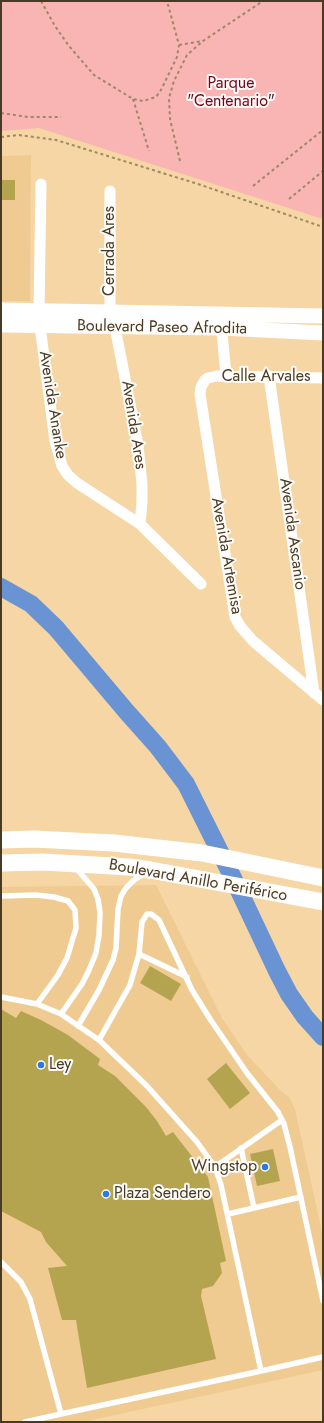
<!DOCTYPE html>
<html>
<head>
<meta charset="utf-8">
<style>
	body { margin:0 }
	#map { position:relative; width:324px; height:1423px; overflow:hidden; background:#f6d6a4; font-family:Jost,sans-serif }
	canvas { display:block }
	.frame { position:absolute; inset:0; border:2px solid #473b26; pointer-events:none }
</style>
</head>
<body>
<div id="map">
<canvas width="324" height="1423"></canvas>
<div class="frame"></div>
</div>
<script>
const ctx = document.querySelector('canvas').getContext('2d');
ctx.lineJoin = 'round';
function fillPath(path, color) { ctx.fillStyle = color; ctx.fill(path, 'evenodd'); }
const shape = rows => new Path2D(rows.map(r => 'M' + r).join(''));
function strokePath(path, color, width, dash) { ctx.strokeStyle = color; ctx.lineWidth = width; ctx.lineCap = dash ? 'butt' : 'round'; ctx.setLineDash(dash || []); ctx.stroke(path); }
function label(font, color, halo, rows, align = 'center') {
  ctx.font = font + ' Jost,sans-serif'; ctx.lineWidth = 4; ctx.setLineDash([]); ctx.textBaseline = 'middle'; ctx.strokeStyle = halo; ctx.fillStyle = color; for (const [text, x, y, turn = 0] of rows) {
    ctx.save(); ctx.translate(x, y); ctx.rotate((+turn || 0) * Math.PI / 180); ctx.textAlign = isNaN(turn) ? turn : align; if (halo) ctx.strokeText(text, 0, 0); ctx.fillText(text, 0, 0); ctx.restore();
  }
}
const built = shape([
	[31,155,30,301,1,301,1,156],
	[156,885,222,1018,247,1055,281,1091,289,1097,295,1109,323,1237,323,1370,83,1422,1,1422,1,887]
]);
const green = shape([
	[1,1,323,1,323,219,39,128,1,131]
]);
const river = shape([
	[1,587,31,604,56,628,126,711,158,747,186,784,234,880,277,971,289,994,305,1017,323,1037]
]);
const building = shape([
	[1,180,15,180,15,200,1,200],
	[150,966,181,984,171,1001,140,983],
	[1,1009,16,1018,21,1011,41,1020,68,1035,100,1059,98,1065,115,1076,146,1107,157,1121,166,1136,173,1132,208,1177,226,1261,220,1263,222,1273,213,1286,202,1289,201,1296,216,1359,87,1388,76,1320,62,1320,48,1268,67,1266,46,1242,41,1232,1,1211],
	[226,1063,250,1093,230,1109,207,1079],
	[273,1149,280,1181,257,1186,250,1154]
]);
const path = shape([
	[41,1,55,26,69,46,94,75,133,99,143,101,156,97,161,90,177,57,179,45,167,1],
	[179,45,203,41,263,1],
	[133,99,149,151],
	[1,113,28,117,61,117],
	[1,137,19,135,56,140,198,184,323,227],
	[180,161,170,119,169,98,174,81,187,55,203,41],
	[253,186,323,130],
	[289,199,323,171]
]);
const lane = shape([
	[1,896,36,895,54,897,68,901,75,910,76,928,67,958,58,975,37,1004],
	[139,954,187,977],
	[1,997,37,1004,61,1014,99,1040,147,1086,197,1142,215,1167,221,1185,261,1371,61,1414,30,1299,21,1282,1,1262],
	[61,1014,82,984,89,970,96,953,99,935,100,913,98,899,94,889,76,868],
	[78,1026,99,990,113,960,116,948,118,909,121,896,126,888,134,880,144,874],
	[99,1040,130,985,139,954,142,922,147,914,151,914,159,920,192,990,210,1019,247,1073,278,1112,284,1124,290,1147,323,1301],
	[241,1148,254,1208],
	[215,1167,282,1120],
	[228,1214,301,1197],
	[261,1371,323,1357],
	[25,1422,61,1414]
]);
const street = shape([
	[41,184,39,310,40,326,55,441,62,466,68,475,77,483,140,524,201,584],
	[110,191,110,312],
	[221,322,226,375],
	[115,327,138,445,142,484,142,502,140,524],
	[269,376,314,693],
	[323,378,217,376,208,378,205,380,201,387,200,394,235,617,240,626,253,641,323,700]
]);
const secondary = shape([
	[1,310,323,316],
	[1,325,222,328,323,333]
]);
const primary = shape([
	[1,840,34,839,114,843,202,853,323,878],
	[1,863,43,862,129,867,151,870,323,902]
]);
const markers = [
	[41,1065,4,"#2f78e4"],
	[265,1167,4,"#2f78e4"],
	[106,1194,4,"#2f78e4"]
];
const parkNames = [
	["Parque",231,84],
	["\"Centenario\"",231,102]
];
const streetNames = [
	["Cerrada Ares",110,251,-90],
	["Boulevard Paseo Afrodita",162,328,1],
	["Calle Arvales",266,377],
	["Avenida Ananke",52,405,81],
	["Avenida Ares",133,425,81],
	["Avenida Ascanio",292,534,82],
	["Avenida Artemisa",226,556,80],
	["Boulevard Anillo Periférico",198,881,10]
];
const poiNames = [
	["Ley",49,1065],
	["Wingstop",257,1167,"right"],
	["Plaza Sendero",114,1194]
];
fillPath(built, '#efcb92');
fillPath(green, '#f9b4b4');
strokePath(river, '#6993d3', 18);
fillPath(building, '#b4a450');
strokePath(path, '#9e8865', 2, [3, 3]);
strokePath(lane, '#fff', 5.5);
strokePath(street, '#fff', 11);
strokePath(secondary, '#fff', 15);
strokePath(primary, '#fff', 17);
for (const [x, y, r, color] of markers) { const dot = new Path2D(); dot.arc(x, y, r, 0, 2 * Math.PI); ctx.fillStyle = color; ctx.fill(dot); strokePath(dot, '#fffbf7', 1.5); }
label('16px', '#72051d', '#fffbf7', parkNames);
label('16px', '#473b26', '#fffbf7', streetNames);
label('16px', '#473b26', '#fffbf7', poiNames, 'left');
</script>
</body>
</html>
